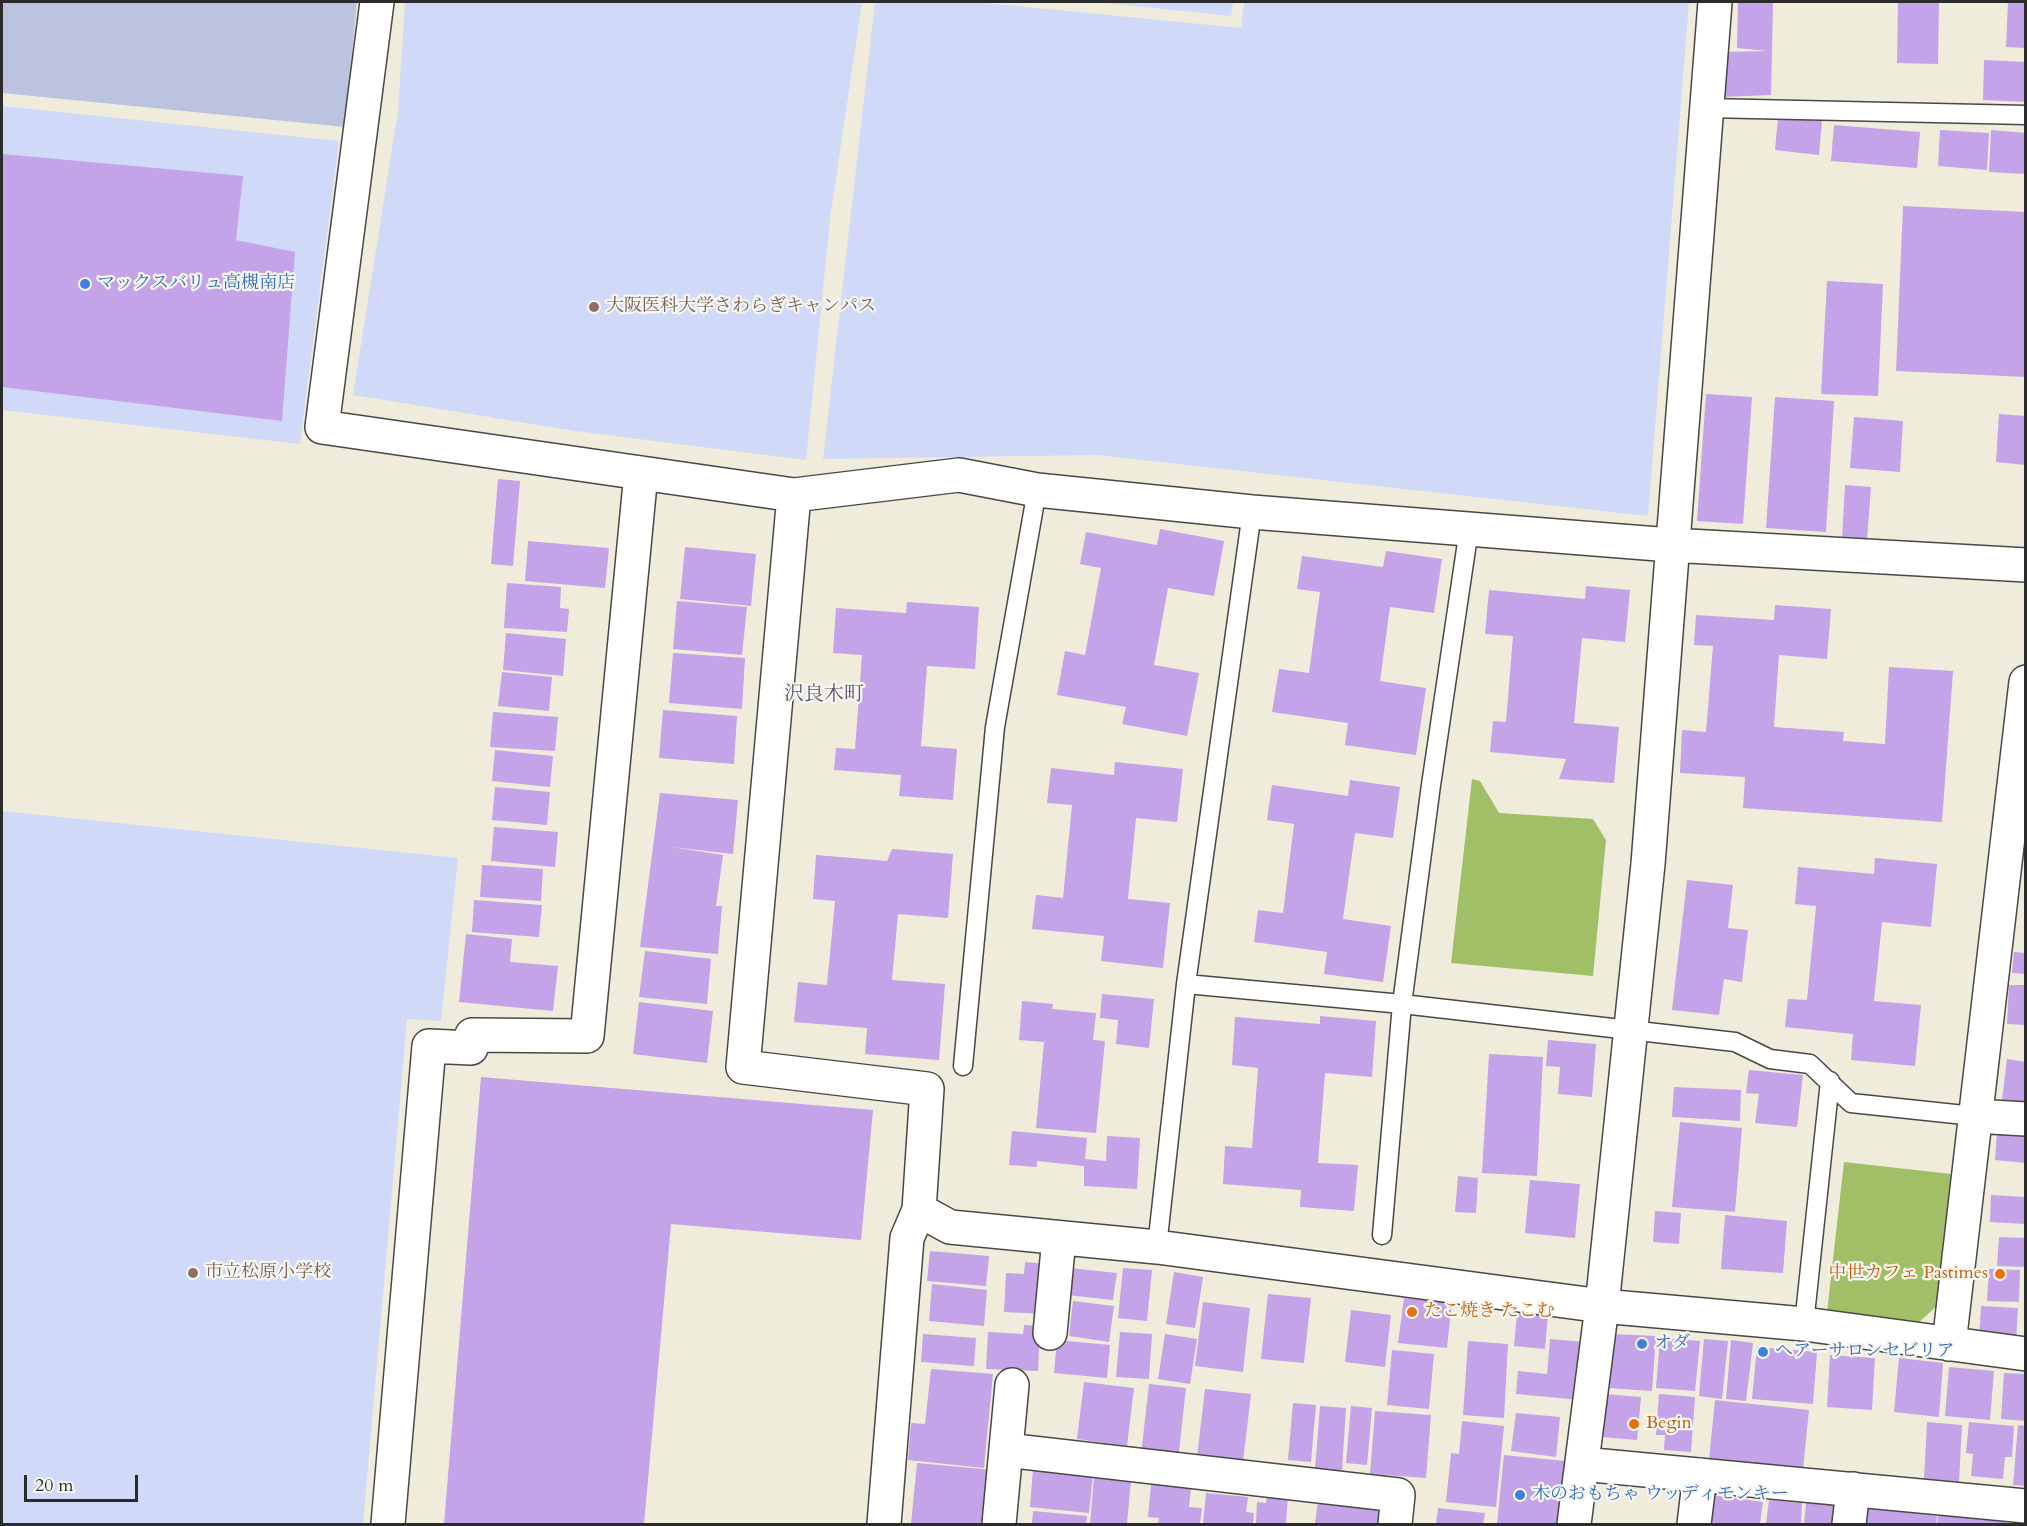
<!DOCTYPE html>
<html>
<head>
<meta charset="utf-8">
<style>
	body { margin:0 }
	#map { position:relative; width:2027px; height:1526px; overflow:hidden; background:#f0ecdb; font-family:Cardo,serif }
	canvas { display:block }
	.frame { position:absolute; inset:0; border:3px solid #2b2b2b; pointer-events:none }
	.scale { position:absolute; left:24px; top:1475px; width:114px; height:27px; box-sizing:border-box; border:3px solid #2b2b2b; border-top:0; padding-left:8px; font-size:18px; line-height:21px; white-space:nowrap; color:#2b2b2b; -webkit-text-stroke:4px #f6f6f2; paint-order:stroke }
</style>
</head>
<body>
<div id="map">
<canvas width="2027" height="1526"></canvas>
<div class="frame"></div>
<div class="scale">20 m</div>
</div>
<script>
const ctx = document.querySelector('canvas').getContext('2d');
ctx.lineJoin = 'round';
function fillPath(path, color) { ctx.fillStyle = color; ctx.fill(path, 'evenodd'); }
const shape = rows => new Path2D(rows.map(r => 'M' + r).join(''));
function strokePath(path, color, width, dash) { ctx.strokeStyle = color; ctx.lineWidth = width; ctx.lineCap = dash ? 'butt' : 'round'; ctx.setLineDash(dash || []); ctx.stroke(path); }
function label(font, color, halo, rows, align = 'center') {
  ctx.font = font + ' Cardo,"Noto Serif JP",serif'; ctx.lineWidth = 4.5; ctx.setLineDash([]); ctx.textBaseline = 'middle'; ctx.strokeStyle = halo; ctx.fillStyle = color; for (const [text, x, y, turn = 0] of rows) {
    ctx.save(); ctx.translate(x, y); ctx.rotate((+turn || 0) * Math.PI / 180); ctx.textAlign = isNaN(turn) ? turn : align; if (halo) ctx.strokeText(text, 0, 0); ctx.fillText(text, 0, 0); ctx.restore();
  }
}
const built = shape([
	[405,2,862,2,830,219,806,460,575,431,353,395,398,111],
	[875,2,976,2,1241,28,1244,2,1689,2,1648,516,1097,455,823,459],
	[1096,2,1233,2,1231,16],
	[2,106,339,141,300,444,2,410],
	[2,811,458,858,441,1021,407,1019,363,1524,2,1524]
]);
const industrial = shape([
	[2,2,357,2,345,127,2,93]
]);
const green = shape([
	[1472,779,1480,781,1499,813,1593,819,1606,840,1593,976,1451,963],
	[1844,1162,1951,1174,1938,1305,1919,1322,1827,1312]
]);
const building = shape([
	[1738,2,1773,2,1771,95,1723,97,1722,52,1768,51,1737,48],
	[1898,2,1939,2,1938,64,1897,63],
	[2008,2,2026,2,2026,48,2006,47],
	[1984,60,2026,62,2026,102,1983,100],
	[1778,117,1822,121,1819,155,1775,150],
	[1834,125,1920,132,1917,168,1831,161],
	[1940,130,1989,133,1987,170,1938,166],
	[1991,130,2026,133,2026,174,1989,172],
	[2,154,243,176,236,240,295,252,282,421,2,387],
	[1903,206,2026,212,2026,377,1896,371],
	[1827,281,1883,284,1878,396,1821,394],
	[1706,394,1752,397,1743,524,1697,521],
	[1775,397,1834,401,1826,532,1766,528],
	[1999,414,2026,416,2026,465,1996,462],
	[1854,417,1903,421,1900,472,1850,468],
	[498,479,520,481,513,566,491,564],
	[1845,485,1871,487,1867,540,1842,538],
	[1160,529,1224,541,1214,596,1168,588,1154,665,1199,673,1187,736,1122,724,1126,707,1057,695,1065,651,1085,655,1101,568,1080,564,1086,532,1157,545],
	[528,541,609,548,605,588,525,581],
	[685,547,756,554,751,606,680,599],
	[1386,551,1442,559,1434,613,1390,607,1380,681,1426,688,1416,755,1345,745,1348,723,1272,712,1279,669,1309,673,1320,592,1297,589,1302,556,1383,567],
	[507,583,561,587,560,608,569,609,567,632,504,628],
	[1586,586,1630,590,1625,642,1582,638,1574,723,1619,727,1614,783,1559,779,1566,759,1490,752,1493,721,1506,722,1513,636,1485,634,1489,590,1585,599],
	[677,601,747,607,742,655,673,649],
	[907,602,979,607,975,669,927,666,921,746,957,749,953,800,899,796,901,775,834,770,836,748,855,749,862,655,833,653,836,608,906,613],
	[1775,605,1831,609,1827,659,1779,655,1774,727,1844,732,1843,741,1885,744,1889,667,1953,671,1942,822,1743,808,1745,777,1680,773,1682,730,1706,732,1713,646,1694,645,1696,615,1774,620],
	[506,633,566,639,563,676,503,670],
	[673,653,745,658,742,709,669,703],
	[502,672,552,677,549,711,498,706],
	[663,710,737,716,734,764,659,758],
	[493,712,558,717,555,751,490,747],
	[495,750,553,756,550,787,492,781],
	[1115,762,1183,769,1177,822,1136,818,1128,899,1170,903,1163,968,1101,961,1104,936,1032,929,1036,895,1063,898,1072,805,1047,803,1051,768,1114,775],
	[1350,780,1400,787,1393,838,1355,833,1343,919,1391,926,1383,982,1324,974,1327,952,1254,942,1258,910,1283,913,1294,824,1267,820,1272,785,1348,796],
	[495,787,550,792,547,825,492,820],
	[660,793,738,800,733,854,671,847,723,855,716,906,722,906,718,954,640,947],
	[494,827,558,832,555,867,491,861],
	[892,849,953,854,948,918,898,914,892,980,945,984,939,1060,865,1054,867,1028,794,1022,798,982,827,985,835,901,813,899,816,855,887,861],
	[1875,858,1937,864,1931,927,1882,922,1874,1001,1921,1005,1915,1066,1851,1060,1853,1034,1785,1027,1788,999,1807,1000,1816,906,1795,904,1798,867,1874,874],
	[482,865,543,869,541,901,480,897],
	[1687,880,1733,885,1728,928,1748,930,1742,982,1724,979,1719,1015,1672,1010],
	[474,900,542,905,539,937,472,932],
	[466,934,512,939,510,962,558,966,553,1011,459,1002],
	[645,951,711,959,707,1004,639,997],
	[2014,952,2026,953,2026,974,2012,973],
	[2009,985,2026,985,2026,1025,2007,1024],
	[1102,994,1154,999,1149,1048,1116,1044,1118,1020,1100,1018],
	[1022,1001,1053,1004,1052,1009,1096,1013,1093,1040,1105,1041,1096,1133,1036,1128,1044,1042,1019,1040],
	[639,1002,713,1011,707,1063,633,1054],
	[1320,1016,1376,1021,1372,1077,1325,1073,1318,1163,1358,1165,1354,1211,1300,1207,1301,1190,1223,1184,1225,1146,1252,1148,1258,1068,1232,1065,1235,1017,1320,1024],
	[1548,1040,1596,1044,1592,1097,1558,1094,1560,1067,1546,1066],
	[1489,1054,1543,1057,1537,1176,1482,1173],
	[2007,1059,2026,1062,2026,1103,2002,1100],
	[1749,1070,1803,1075,1797,1127,1755,1123,1759,1094,1746,1093],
	[481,1077,873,1110,861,1240,671,1224,644,1524,444,1524],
	[1674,1087,1741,1090,1740,1121,1672,1117],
	[1680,1122,1742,1128,1735,1212,1672,1207],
	[1997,1130,2026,1132,2026,1163,1995,1160],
	[1012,1131,1087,1138,1085,1159,1106,1161,1107,1136,1140,1138,1137,1189,1084,1186,1084,1166,1037,1161,1037,1167,1009,1165],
	[1458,1176,1478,1178,1476,1213,1455,1212],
	[1530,1180,1580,1184,1575,1238,1525,1233],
	[1991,1195,2026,1197,2026,1224,1990,1222],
	[1655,1211,1681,1213,1679,1244,1653,1242],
	[1725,1215,1787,1221,1783,1273,1721,1269],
	[1999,1237,2026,1238,2026,1267,1997,1266],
	[930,1251,989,1256,986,1286,927,1281],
	[1025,1262,1046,1264,1043,1314,1004,1312,1006,1273,1024,1274],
	[1070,1268,1117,1273,1113,1300,1067,1295],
	[1123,1268,1152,1270,1147,1321,1118,1318],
	[1989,1269,2020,1270,2019,1302,1987,1301],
	[1174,1272,1203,1277,1195,1328,1166,1324],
	[932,1284,987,1290,984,1326,929,1321],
	[1268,1294,1311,1298,1304,1363,1261,1359],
	[1404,1298,1452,1303,1447,1348,1398,1343],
	[1073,1301,1114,1306,1109,1342,1069,1336],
	[1203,1302,1250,1308,1243,1372,1195,1366],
	[1981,1306,2018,1308,2016,1342,1979,1340],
	[1351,1310,1391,1315,1385,1367,1345,1362],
	[1517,1312,1548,1315,1545,1349,1514,1346],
	[1024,1325,1040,1326,1038,1371,986,1369,988,1332,1023,1334],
	[1120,1332,1152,1334,1149,1379,1116,1377],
	[923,1334,976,1338,974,1366,921,1362],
	[1165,1334,1197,1339,1190,1384,1158,1379],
	[1612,1334,1656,1336,1652,1391,1608,1388],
	[1660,1338,1700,1341,1695,1391,1656,1388],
	[1550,1339,1585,1342,1580,1400,1516,1394,1518,1371,1547,1374],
	[1704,1339,1728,1341,1722,1399,1699,1396],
	[1057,1340,1110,1345,1107,1378,1054,1373],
	[1731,1340,1753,1343,1746,1401,1726,1399],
	[1468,1341,1508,1344,1504,1418,1463,1415],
	[1757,1347,1817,1352,1813,1404,1752,1399],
	[1392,1350,1434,1354,1429,1409,1387,1405],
	[1830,1355,1875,1358,1872,1410,1827,1407],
	[1899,1358,1943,1363,1939,1417,1894,1412],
	[1949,1367,1994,1371,1990,1420,1945,1416],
	[931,1369,993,1374,984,1468,908,1460,911,1423,925,1424],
	[2004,1373,2026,1374,2026,1421,2001,1419],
	[1084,1382,1134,1388,1127,1446,1077,1439],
	[1149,1384,1186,1388,1178,1460,1141,1455],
	[1205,1389,1251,1394,1243,1462,1197,1457],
	[1605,1394,1641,1397,1637,1440,1602,1437],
	[1659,1394,1695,1397,1691,1452,1664,1450,1665,1435,1656,1435],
	[1715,1400,1809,1410,1803,1469,1709,1460],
	[1293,1403,1316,1405,1311,1462,1288,1460],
	[1320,1406,1346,1408,1342,1471,1315,1469],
	[1351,1406,1372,1408,1367,1465,1346,1463],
	[1375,1411,1431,1415,1426,1478,1370,1474],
	[1516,1413,1560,1417,1556,1457,1511,1451],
	[1462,1421,1504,1426,1496,1507,1446,1502,1451,1453,1459,1454],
	[1927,1422,1962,1425,1959,1482,1924,1479],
	[1969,1422,2014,1426,2012,1457,2005,1457,2003,1479,1971,1476,1973,1454,1966,1453],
	[2018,1425,2026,1426,2026,1486,2013,1485],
	[1504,1455,1565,1461,1558,1524,1497,1524],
	[917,1463,994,1470,988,1524,911,1524],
	[1033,1469,1093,1474,1089,1513,1030,1507],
	[1094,1477,1131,1480,1127,1524,1090,1524],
	[1151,1484,1191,1488,1189,1507,1202,1508,1200,1524,1158,1524,1159,1518,1148,1517],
	[1267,1492,1288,1494,1286,1524,1256,1524,1257,1502,1266,1503],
	[1206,1493,1248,1497,1246,1512,1254,1513,1253,1524,1203,1524],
	[1703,1494,1763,1502,1760,1524,1721,1524,1700,1520],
	[1318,1499,1383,1507,1381,1524,1315,1524],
	[1769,1500,1802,1503,1801,1524,1766,1524],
	[1806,1503,1834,1505,1833,1524,1804,1524],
	[1868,1507,1937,1516,1936,1524,1866,1524],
	[1438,1508,1485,1513,1483,1524,1436,1524],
	[1939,1508,2007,1515,2006,1524,1937,1524],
	[1033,1511,1087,1516,1086,1524,1032,1524]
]);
const lane = shape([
	[1707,108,2026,115],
	[1186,984,1402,1004,1735,1042,1770,1059,1810,1064,1851,1103,1974,1116],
	[963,1066,995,727,1037,490],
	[1382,1235,1402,1004,1431,785,1469,529],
	[1157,1247,1186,984,1252,512],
	[1804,1324,1830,1081]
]);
const street = shape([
	[377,2,322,427,794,495,959,475,1037,490,1252,512,1671,545,2026,565],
	[794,495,743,1067,927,1089,919,1210,907,1238,884,1524],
	[1974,1116,2026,1119],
	[919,1210,950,1227,1157,1247,1602,1306,1804,1324,2026,1354],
	[1050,1333,1059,1238],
	[1949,1344,2026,682],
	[1006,1450,1398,1495,1395,1524],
	[1582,1464,2026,1506],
	[388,1524,429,1046,471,1048,472,1035,587,1036,641,473],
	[999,1524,1012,1385],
	[1574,1524,1602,1306,1648,864,1715,2],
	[1694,1524,1700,1475],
	[1849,1524,1853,1489]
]);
const markers = [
	[85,284,6,"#3f7fe0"],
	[594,307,6,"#8d6e63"],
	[193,1273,6,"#8d6e63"],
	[2000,1274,6,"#e8710a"],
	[1412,1312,6,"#e8710a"],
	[1642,1344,6,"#3f7fe0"],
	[1763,1352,6,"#3f7fe0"],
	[1634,1424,6,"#e8710a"],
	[1520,1495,6,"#3f7fe0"]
];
const shopNames = [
	["マックスバリュ高槻南店",97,284],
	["オダ",1654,1344],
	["ヘアーサロンセビリア",1775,1352],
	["木のおもちゃ ウッディモンキー",1532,1495]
];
const educationNames = [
	["大阪医科大学さわらぎキャンパス",606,307],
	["市立松原小学校",205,1273]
];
const foodNames = [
	["中世カフェ Pastimes",1988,1274,"right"],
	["たこ焼き たこむ",1424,1312],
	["Begin",1646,1424]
];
const neighbourhoodNames = [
	["沢良木町",824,695]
];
fillPath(built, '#d1d9f9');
fillPath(industrial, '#bbc3de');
fillPath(green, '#a1bf67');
fillPath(building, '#c4a3e8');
strokePath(lane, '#494845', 21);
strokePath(street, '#494845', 36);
strokePath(lane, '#fff', 18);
strokePath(street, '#fff', 33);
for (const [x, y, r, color] of markers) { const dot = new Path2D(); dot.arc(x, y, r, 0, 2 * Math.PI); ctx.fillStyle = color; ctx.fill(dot); strokePath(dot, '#f6f6f2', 2); }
label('18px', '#366cbe', '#f6f6f2', shopNames, 'left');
label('18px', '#785e54', '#f6f6f2', educationNames, 'left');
label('18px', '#c56008', '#f6f6f2', foodNames, 'left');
label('20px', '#61556d', '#f6f6f2', neighbourhoodNames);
</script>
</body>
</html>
